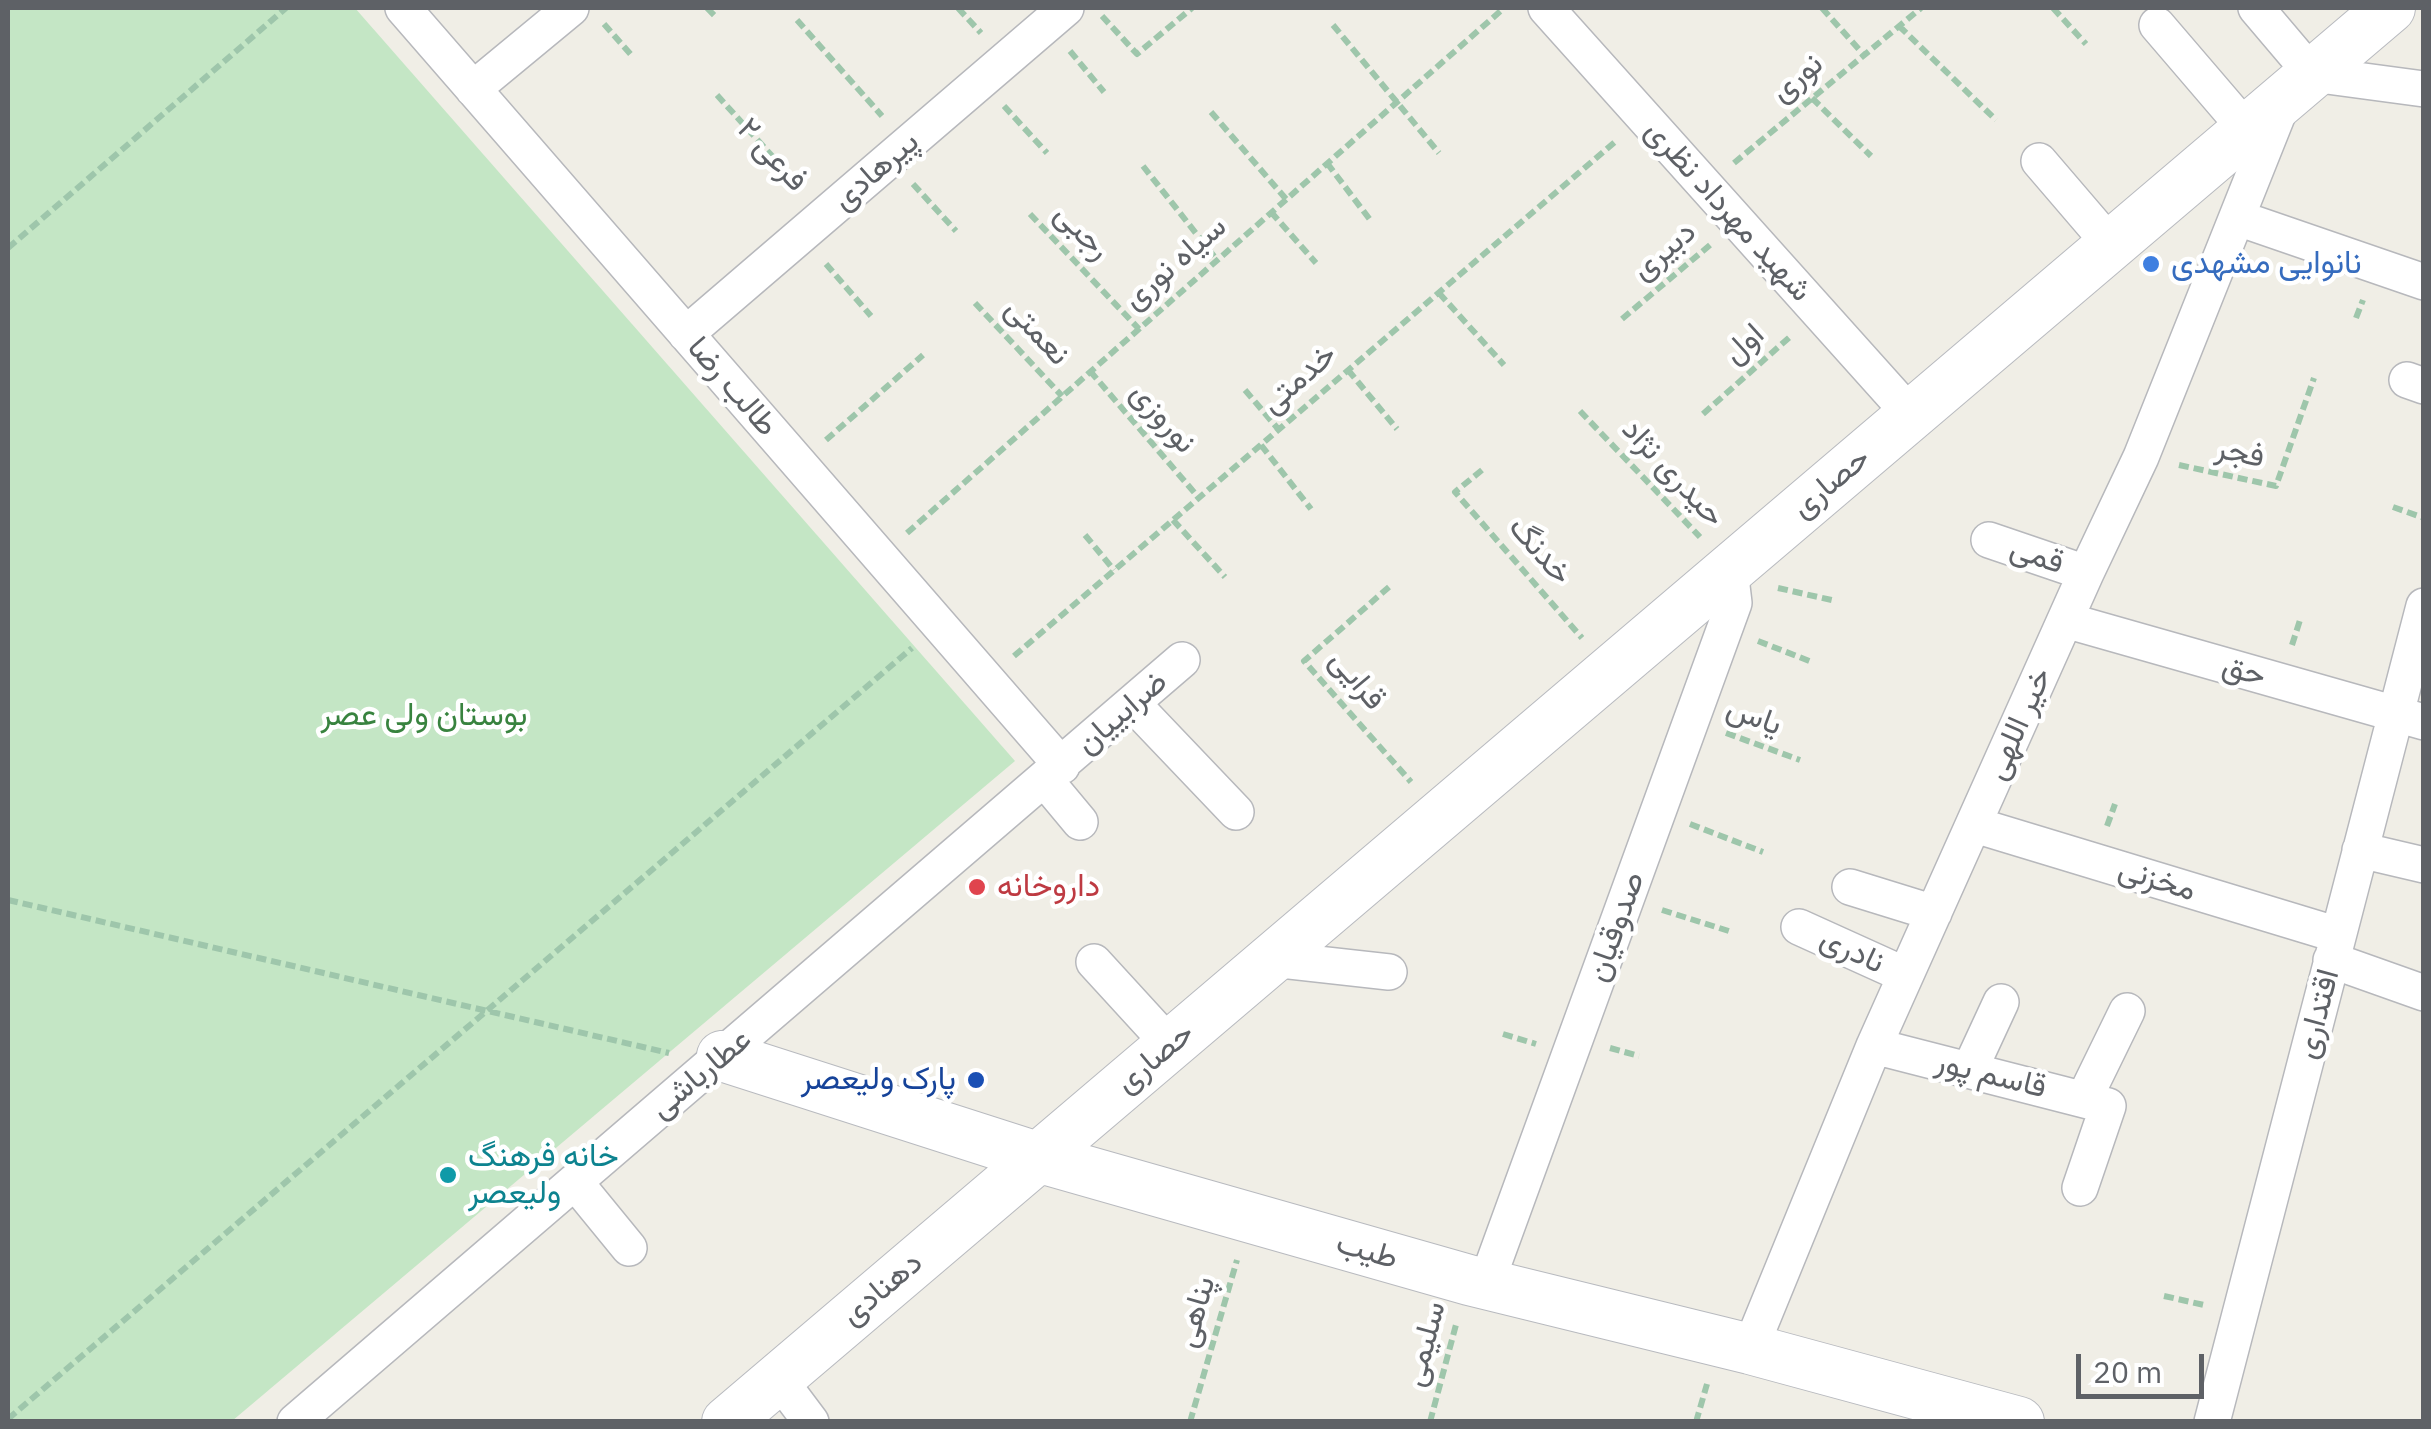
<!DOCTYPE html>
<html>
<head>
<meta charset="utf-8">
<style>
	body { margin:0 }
	#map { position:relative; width:2431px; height:1429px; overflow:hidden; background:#f0eee6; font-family:"IBM Plex Sans",sans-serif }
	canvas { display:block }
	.frame { position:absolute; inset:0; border:10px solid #5e6166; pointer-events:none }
	.scale { position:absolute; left:2076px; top:1354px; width:128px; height:45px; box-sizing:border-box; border:5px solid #5e6166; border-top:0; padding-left:12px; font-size:30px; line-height:35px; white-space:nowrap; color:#5e6166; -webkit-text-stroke:8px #fff; paint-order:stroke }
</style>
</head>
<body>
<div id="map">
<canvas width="2431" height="1429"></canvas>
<div class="frame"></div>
<div class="scale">20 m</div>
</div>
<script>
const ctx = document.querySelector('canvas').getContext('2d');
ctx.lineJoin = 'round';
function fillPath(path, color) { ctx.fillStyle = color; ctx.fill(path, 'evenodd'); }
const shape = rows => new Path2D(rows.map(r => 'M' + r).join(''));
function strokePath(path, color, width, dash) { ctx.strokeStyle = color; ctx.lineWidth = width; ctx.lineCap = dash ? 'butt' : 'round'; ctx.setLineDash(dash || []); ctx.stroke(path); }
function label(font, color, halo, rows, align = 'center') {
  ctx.font = font + ' "IBM Plex Sans",Vazirmatn,sans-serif'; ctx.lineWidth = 9; ctx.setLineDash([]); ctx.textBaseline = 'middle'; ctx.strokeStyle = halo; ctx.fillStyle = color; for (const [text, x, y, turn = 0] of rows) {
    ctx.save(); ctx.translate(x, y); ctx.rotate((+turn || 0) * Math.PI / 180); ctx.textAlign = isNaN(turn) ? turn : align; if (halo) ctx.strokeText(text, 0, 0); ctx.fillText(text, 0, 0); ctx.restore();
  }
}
const green = shape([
	[8,8,355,8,1015,761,232,1421,8,1421]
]);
const path = shape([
	[707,8,715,16],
	[958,8,981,33],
	[1822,8,1864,55],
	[2053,8,2086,44],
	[1102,16,1137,54,1192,8],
	[797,20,882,116],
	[604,24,633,57],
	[1333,25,1439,153],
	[1899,26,1996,120],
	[1070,51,1104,92],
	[717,95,800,187],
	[1812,98,1871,156],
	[1004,106,1047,153],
	[1211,112,1286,199],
	[1327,163,1371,221],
	[1734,163,1921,8],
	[1143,166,1217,260],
	[913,184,956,231],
	[1271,212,1316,263],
	[1030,214,1139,329],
	[8,248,286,8],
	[826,264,871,316],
	[1439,293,1504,365],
	[975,303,1062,396],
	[2356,318,2363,300],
	[1622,319,1710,245],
	[1348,370,1397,429],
	[1090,371,1199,498],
	[1245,390,1279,430],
	[1580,411,1700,537],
	[1703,414,1792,335],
	[826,440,923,355],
	[1261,445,1311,509],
	[2179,465,2276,486,2314,378],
	[1482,470,1455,492,1582,638],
	[2393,507,2424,518],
	[1173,520,1225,577],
	[907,533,1504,8],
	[1085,535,1114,570],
	[1389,587,1304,661,1411,782],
	[1778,588,1836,601],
	[1758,641,1812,662],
	[2292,645,2301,617],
	[1014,656,1616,141],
	[1726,733,1800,760],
	[1690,824,1763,852],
	[2107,826,2115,804],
	[8,900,669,1053],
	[1662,910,1732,932],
	[1503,1034,1536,1044],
	[1610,1048,1639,1056],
	[2164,1296,2204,1305],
	[8,1419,912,648],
	[1190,1422,1237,1260],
	[1430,1422,1457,1321],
	[1696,1422,1707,1384]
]);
const street = shape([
	[403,8,1062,766],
	[1546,8,1911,415],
	[2256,8,2312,74,2424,89],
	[2157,25,2247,130],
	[473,89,571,8],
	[2039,161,2111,245],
	[2238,218,2424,282],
	[686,334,1066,8],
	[2407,380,2424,386],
	[1989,540,2086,573],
	[2065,620,2424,722],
	[1133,704,1236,812],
	[1045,780,1080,822],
	[1975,825,2338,935],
	[2360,850,2424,865],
	[1850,887,1934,913],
	[1799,927,1905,975],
	[1272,959,1389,972],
	[2331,960,2424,993],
	[1094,962,1170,1045],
	[1874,1046,2108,1106,2080,1188],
	[1970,1069,2001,1002],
	[2084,1099,2127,1011],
	[575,1182,629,1248],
	[1486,1284,1734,603,1730,569],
	[1750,1349,1874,1046,2086,573,2141,457,2282,104],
	[778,1378,811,1422],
	[295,1422,1182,660],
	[2212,1422,2424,606]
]);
const secondary = shape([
	[722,1056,1037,1157,1469,1280,1750,1349,2019,1422],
	[727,1422,2390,8]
]);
const markers = [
	[2151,264,10,"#3f7fe0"],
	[977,887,10,"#e0444e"],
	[976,1080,10,"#1a4fb4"],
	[448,1175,10,"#0f9aa8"]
];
const streetNames = [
	["نوری",1797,78,-40],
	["فرعی ۲",772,155,47],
	["پیرهادی",876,171,-41],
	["شهید مهرداد نظری",1728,211,48],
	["رجبی",1082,232,46],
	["دبیری",1664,251,-40],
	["سیاه نوری",1175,263,-41],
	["نعمتی",1037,332,47],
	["اول",1744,344,-42],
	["خدمتی",1299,379,-41],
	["طالب رضا",732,387,49],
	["نوروزی",1163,418,49],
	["فجر",2240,453,12],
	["حیدری نژاد",1673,473,47],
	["حصاری",1831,483,-40],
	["خدنگ",1540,551,49],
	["قمی",2037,556,19],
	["حق",2244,671,16],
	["قرایی",1357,680,50],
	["ضرابییان",1122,713,-41],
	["یاس",1754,717,20],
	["خیر اللهی",2019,724,-66],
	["مخزنی",2157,880,17],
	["صدوقیان",1616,927,-70],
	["نادری",1852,951,25],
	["اقتداری",2318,1014,-75],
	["حصاری",1155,1058,-40],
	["عطارباشی",701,1074,-40],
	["قاسم پور",1991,1075,14],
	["طیب",1367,1251,16],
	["دهنادی",882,1289,-40],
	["پناهی",1196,1312,-74],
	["سلیمی",1425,1344,-75]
];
const shopNames = [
	["نانوایی مشهدی",2171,264]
];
const parkNames = [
	["بوستان ولی عصر",424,716]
];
const healthNames = [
	["داروخانه",997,887]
];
const transitNames = [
	["پارک ولیعصر",956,1080]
];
const cultureNames = [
	["خانه فرهنگ",468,1157],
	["ولیعصر",468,1194]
];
fillPath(green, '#c4e6c5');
strokePath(street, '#b7b8bc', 38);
strokePath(secondary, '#b8babf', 52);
strokePath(path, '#9ec6ab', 6, [10, 5]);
strokePath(street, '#fff', 35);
strokePath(secondary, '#fff', 50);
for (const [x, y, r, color] of markers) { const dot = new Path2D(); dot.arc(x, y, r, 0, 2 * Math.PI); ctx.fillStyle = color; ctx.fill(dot); strokePath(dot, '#fff', 4); }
label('32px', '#5e6166', '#fff', streetNames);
label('32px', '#366cbe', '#fff', shopNames, 'left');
label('32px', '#38833f', '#fff', parkNames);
label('32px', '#be3a42', '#fff', healthNames, 'left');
label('32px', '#164399', '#fff', transitNames, 'right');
label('32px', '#0d838f', '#fff', cultureNames, 'left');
</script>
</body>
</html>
